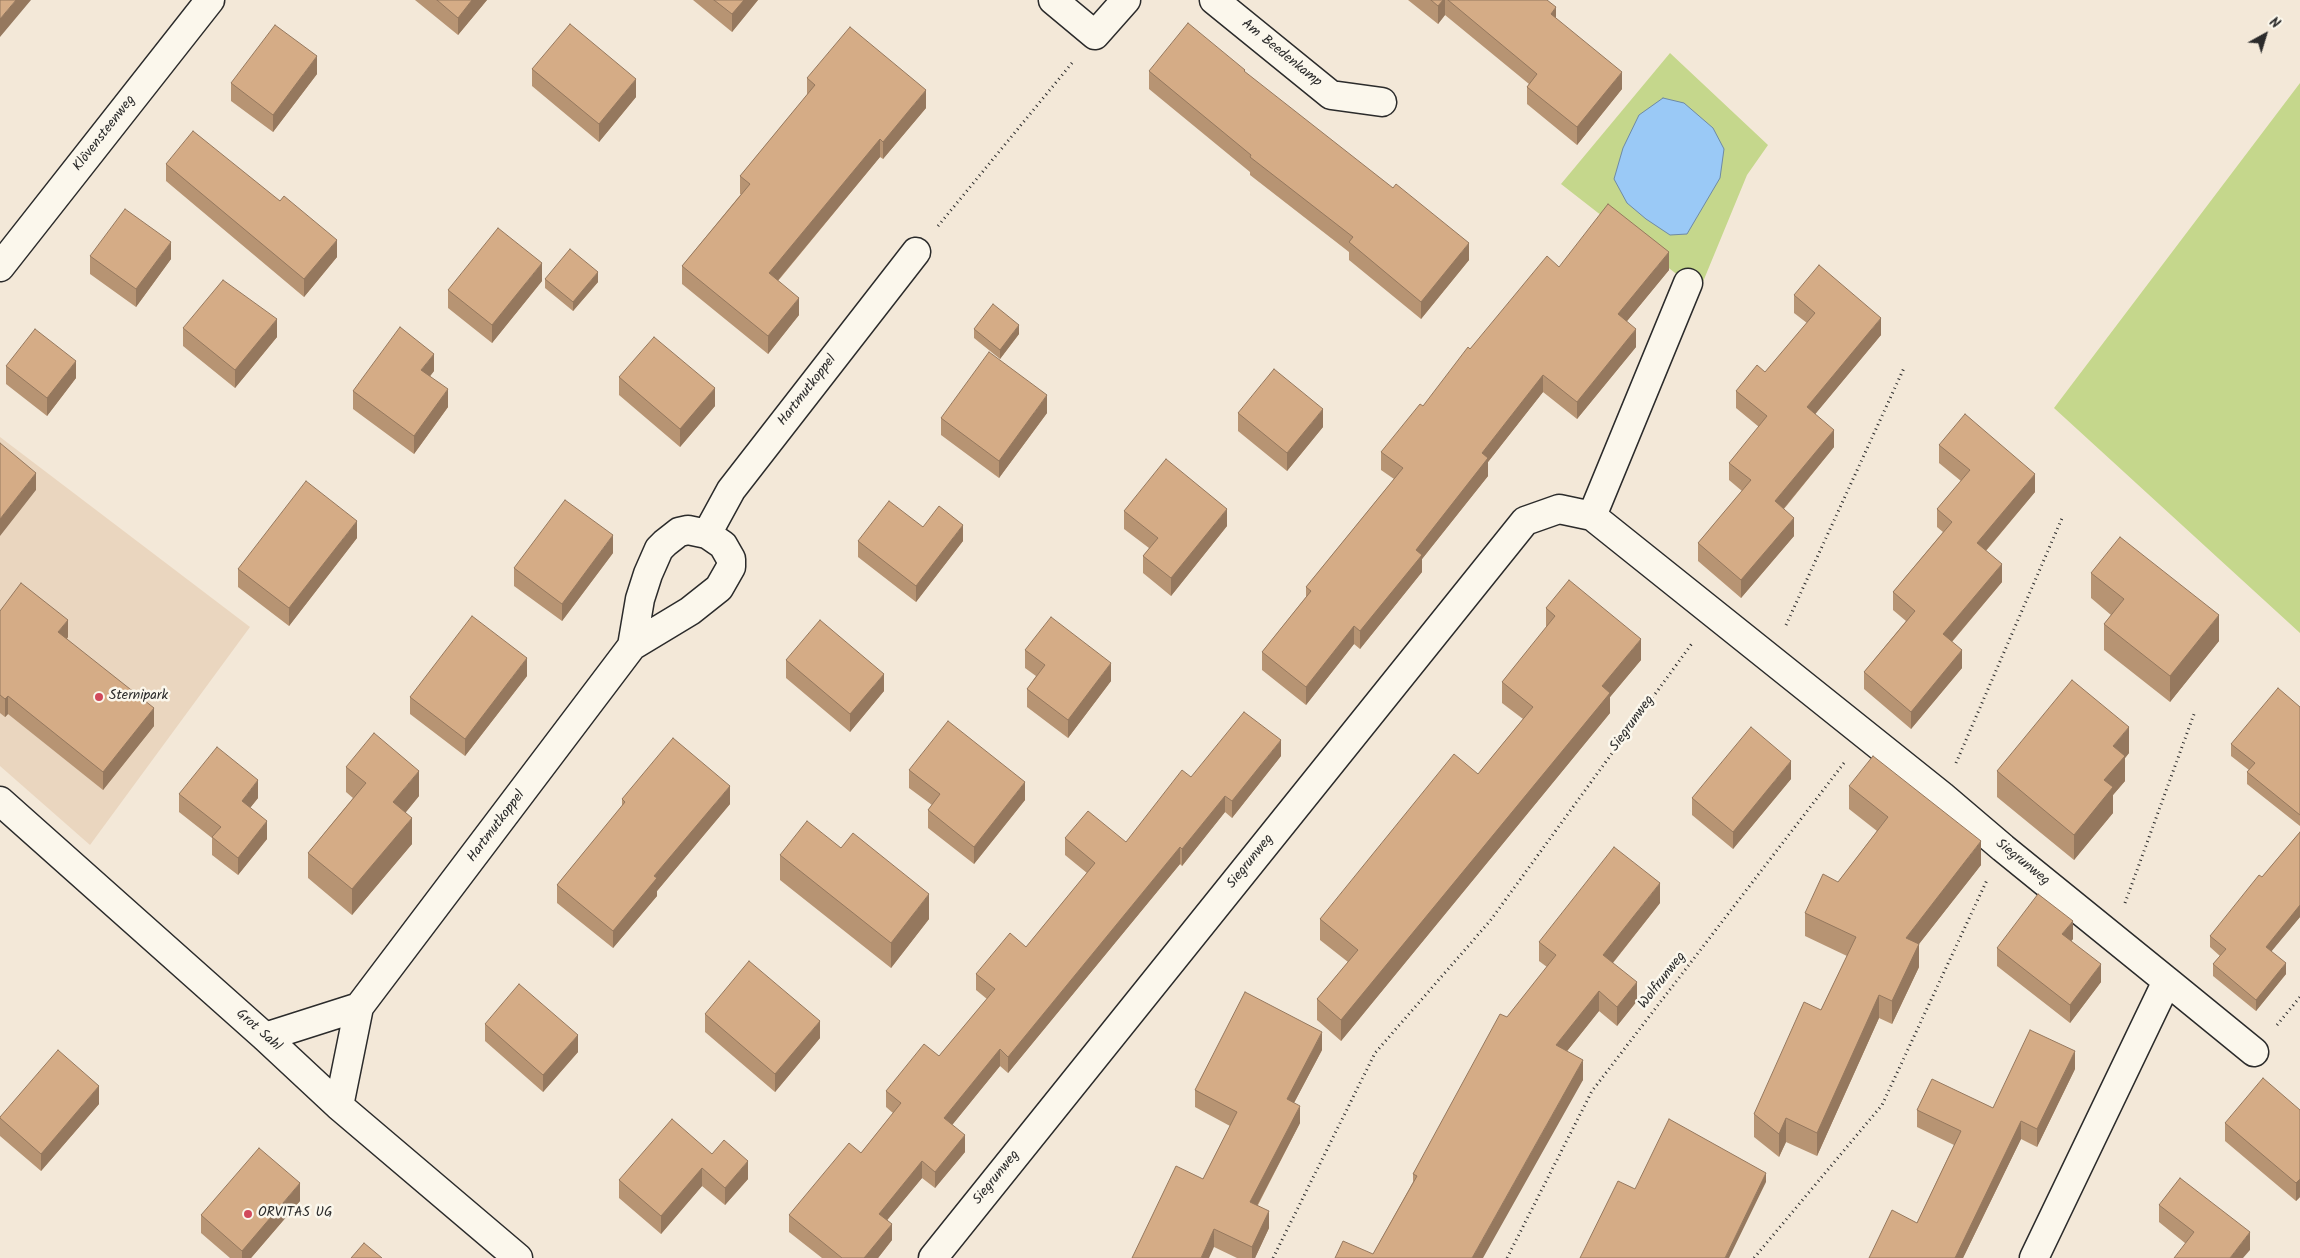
<!DOCTYPE html>
<html>
<head>
<meta charset="utf-8">
<style>
	body { margin:0 }
	#map { position:relative; width:2300px; height:1258px; overflow:hidden; background:#f3e8d8; font-family:Kalam,sans-serif }
	canvas { display:block }
	.north { position:absolute; left:2240px; top:10px; width:50px; height:50px; -webkit-text-stroke:4px #fbf7ec; paint-order:stroke; rotate:39deg; font-size:14px; font-weight:700; line-height:20px; text-align:center; color:#2b2b2b }
	.north::after { content:''; display:block; margin:auto; width:18px; height:22px; background:#2b2b2b; clip-path:polygon(50% 0,100% 100%,50% 72%,0 100%) }
</style>
</head>
<body>
<div id="map">
<canvas width="2300" height="1258"></canvas>
<div class="north">N</div>
</div>
<script>
const ctx = document.querySelector('canvas').getContext('2d');
ctx.lineJoin = 'round';
function fillPath(path, color) { ctx.fillStyle = color; ctx.fill(path, 'evenodd'); }
const shape = rows => new Path2D(rows.map(r => 'M' + r).join(''));
function strokePath(path, color, width, dash) { ctx.strokeStyle = color; ctx.lineWidth = width; ctx.lineCap = dash ? 'butt' : 'round'; ctx.setLineDash(dash || []); ctx.stroke(path); }
function label(font, color, halo, rows, align = 'center') {
  ctx.font = font + ' Kalam,sans-serif'; ctx.lineWidth = 5; ctx.setLineDash([]); ctx.textBaseline = 'middle'; ctx.strokeStyle = halo; ctx.fillStyle = color; for (const [text, x, y, turn = 0] of rows) {
    ctx.save(); ctx.translate(x, y); ctx.rotate((+turn || 0) * Math.PI / 180); ctx.textAlign = isNaN(turn) ? turn : align; if (halo) ctx.strokeText(text, 0, 0); ctx.fillText(text, 0, 0); ctx.restore();
  }
}
const built = shape([
	[0,437,250,627,90,845,0,766]
]);
const green = shape([
	[1670,53,1768,145,1747,175,1700,289,1688,283,1561,184],
	[2300,83,2300,633,2054,408]
]);
const water = shape([
	[1663,98,1684,103,1713,128,1724,149,1720,178,1687,234,1670,235,1646,219,1627,203,1614,179,1623,148,1639,115,1663,98]
]);
const path = shape([
	[938,226,1072,63],
	[1786,625,1904,368],
	[1956,763,2063,516],
	[2125,903,2194,714],
	[2277,1025,2300,997],
	[1273,1258,1375,1053,1490,921,1693,642],
	[1507,1258,1592,1091,1844,763],
	[1754,1258,1882,1105,1987,880]
]);
const minor = shape([
	[1053,0,1095,35,1126,0],
	[1214,0,1331,95,1382,102],
	[0,267,210,0],
	[1592,516,1688,283],
	[707,534,731,490,916,252],
	[0,801,265,1037,339,1106,518,1258],
	[2167,981,2254,1052],
	[265,1037,359,1007],
	[339,1106,359,1007,632,646,690,611,719,588,731,567,731,559,723,545,707,534,688,530,679,532,665,543,659,549,648,574,640,599,632,646],
	[933,1258,1525,521,1559,509,1592,516,1942,796,2003,848,2167,981,2034,1258]
]);
const wall = shape([
	[415,0,487,0,458,35],
	[693,0,758,0,732,32],
	[1408,0,1547,0,1556,19,1622,89,1577,145,1527,104,1527,87,1529,84,1445,15,1438,24],
	[532,69,636,97,599,142,532,86],
	[1149,71,1245,72,1469,260,1421,319,1349,260,1349,252,1250,175,1250,172,1149,89],
	[317,74,273,132,231,101,231,83],
	[807,78,926,108,883,159,880,157,778,281,799,315,768,354,682,284,682,266,741,194,740,194,740,176,807,95],
	[166,164,337,257,304,297,166,181],
	[90,256,171,259,136,307,90,274],
	[1559,267,1669,270,1627,321,1636,347,1577,419,1543,392,1488,462,1488,476,1422,559,1422,572,1360,649,1354,644,1306,705,1262,670,1262,652,1306,597,1306,587,1394,479,1381,470,1381,452,1423,406,1470,349],
	[545,279,598,282,573,311,545,288],
	[542,281,492,343,448,308,448,290],
	[1794,295,1881,335,1815,414,1834,447,1784,509,1794,536,1741,598,1698,561,1698,543,1742,491,1729,480,1729,463,1759,427,1736,408,1736,391,1765,372,1807,323,1794,313],
	[183,328,277,337,235,388,183,346],
	[974,329,1019,334,1000,359,974,338],
	[6,366,76,378,47,416,6,384],
	[434,371,430,376,448,407,414,454,353,409,353,391],
	[619,377,715,406,680,447,619,395],
	[1047,413,999,478,941,435,941,418],
	[1238,413,1323,427,1287,471,1238,431],
	[1939,445,2035,492,1986,551,2002,582,1952,642,1962,668,1911,729,1864,689,1864,672,1906,621,1893,610,1893,592,1943,532,1937,527,1937,509,1961,481,1939,463],
	[1124,511,1227,526,1171,596,1143,573,1143,556,1149,548,1124,529],
	[923,527,963,541,916,602,858,557,858,541],
	[357,538,289,626,238,587,238,569],
	[613,553,562,621,514,586,514,568],
	[2091,573,2219,641,2170,702,2104,650,2104,624,2111,615,2091,598],
	[1546,608,1641,660,1610,697,1610,713,1341,1041,1317,1020,1317,999,1348,962,1320,940,1320,919,1478,774,1523,719,1502,703,1502,682,1546,628],
	[0,611,68,637,67,639,154,726,103,790,8,714,5,717,0,713],
	[1025,650,1111,681,1068,738,1027,707,1027,689,1036,676,1025,668],
	[786,660,884,691,850,732,786,678],
	[527,676,465,756,410,714,410,697],
	[2300,707,2300,826,2247,784,2247,772,2249,770,2231,756,2231,744],
	[2129,753,2125,758,2125,781,2113,795,2113,813,2074,860,1997,797,1997,771],
	[1281,756,1232,818,1225,812,1182,866,1180,864,1008,1073,1000,1066,952,1125,965,1152,935,1188,922,1178,887,1220,892,1240,878,1258,822,1258,789,1232,789,1215,861,1153,893,1113,886,1107,886,1091,939,1056,987,999,976,990,976,974,1026,947,1087,873,1065,855,1065,838,1126,842,1191,777],
	[346,767,419,796,405,813,412,844,352,915,308,878,308,853,353,798,346,792],
	[909,770,1025,800,974,864,928,828,928,810,932,805,909,788],
	[1791,779,1733,849,1692,815,1692,798],
	[1849,786,1981,865,1919,944,1919,967,1892,1024,1879,1018,1817,1156,1786,1142,1779,1157,1754,1137,1754,1114,1821,1010,1847,956,1805,936,1805,913,1838,882,1877,831,1849,809],
	[179,794,258,798,250,808,267,839,238,875,212,855,212,838,179,812],
	[622,799,730,804,657,891,657,896,613,948,557,903,557,885,622,806],
	[2300,832,2300,917,2271,951,2286,974,2256,1011,2213,976,2213,964,2220,956,2210,947,2210,936,2262,877],
	[780,855,929,919,891,968,780,880],
	[1660,903,1613,963,1637,1001,1617,1026,1599,1011,1567,1051,1583,1080,1373,1254,1413,1182,1413,1174,1507,1017,1547,967,1539,961,1539,942],
	[2073,939,2071,941,2101,982,2070,1023,1997,966,1997,948],
	[705,1014,820,1038,775,1092,705,1032],
	[485,1024,578,1052,543,1092,485,1041],
	[1322,1050,1294,1103,1300,1123,1258,1205,1269,1228,1255,1258,1237,1258,1214,1247,1203,1179,1230,1126,1195,1107,1195,1090],
	[2075,1069,2037,1147,2021,1139,1963,1258,1869,1258,1917,1223,1954,1145,1917,1127,1917,1110,1993,1108],
	[99,1104,41,1171,0,1136,0,1117],
	[2300,1110,2300,1197,2296,1201,2225,1141,2225,1123],
	[712,1154,748,1179,725,1205,702,1186,661,1234,619,1198,619,1180],
	[300,1201,251,1258,230,1258,201,1233,201,1215],
	[2159,1205,2250,1250,2185,1243,2159,1222]
]);
const shadedWall = shape([
	[16,0,31,0,0,37,0,19],
	[472,0,487,0,458,35,458,18],
	[744,0,758,0,732,32,732,14],
	[1443,0,1445,0,1445,15,1438,24,1438,6],
	[1556,7,1556,25,1551,14],
	[317,56,317,74,273,132,273,115],
	[1622,72,1622,89,1577,145,1577,127],
	[636,79,636,97,599,142,599,124],
	[926,90,926,108,883,159,883,142],
	[880,139,880,157,769,291,769,273],
	[337,240,337,257,304,297,304,279],
	[171,242,171,259,136,307,136,289],
	[1469,243,1469,260,1421,319,1421,302],
	[1669,252,1669,270,1618,332,1618,314],
	[542,263,542,281,492,343,492,325],
	[598,272,598,282,573,311,573,302],
	[799,298,799,315,768,354,768,336],
	[1881,318,1881,335,1807,424,1807,407],
	[277,319,277,337,235,388,235,370],
	[1019,325,1019,334,1000,359,1000,350],
	[1636,329,1636,347,1577,419,1577,402],
	[434,354,434,371,421,388,421,370],
	[76,361,76,378,47,416,47,398],
	[1543,375,1543,392,1488,462,1488,476,1422,559,1422,572,1360,649,1360,631,1482,453],
	[715,388,715,406,680,447,680,429],
	[448,389,448,407,414,454,414,436],
	[1047,395,1047,413,999,478,999,461],
	[1323,409,1323,427,1287,471,1287,453],
	[1834,430,1834,447,1775,519,1775,501],
	[36,473,36,490,0,536,0,519],
	[2035,474,2035,492,1977,561,1977,543],
	[1227,509,1227,526,1171,596,1171,578],
	[1794,518,1794,536,1741,598,1741,580],
	[357,521,357,538,289,626,289,608],
	[963,525,963,541,916,602,916,586],
	[613,535,613,553,562,621,562,604],
	[2002,564,2002,582,1943,652,1943,634],
	[2219,615,2219,641,2170,702,2170,676],
	[68,620,68,637,58,649,58,632],
	[1354,626,1354,644,1306,705,1306,687],
	[1641,639,1641,660,1610,697,1610,713,1341,1041,1341,1020,1602,686],
	[1962,650,1962,668,1911,729,1911,712],
	[527,658,527,676,465,756,465,739],
	[1111,663,1111,681,1068,738,1068,720],
	[884,674,884,691,850,732,850,714],
	[8,696,8,714,5,717,5,699],
	[154,708,154,726,103,790,103,772],
	[2129,727,2129,753,2125,758,2125,781,2113,795,2113,813,2074,860,2074,835,2104,780,2113,746],
	[1281,740,1281,756,1232,818,1232,801],
	[1791,761,1791,779,1733,849,1733,832],
	[419,771,419,796,393,828,393,802],
	[258,780,258,798,242,818,242,801],
	[1025,782,1025,800,974,864,974,847],
	[730,786,730,804,657,891,657,896,613,948,613,931,654,876],
	[1225,796,1225,812,1182,866,1182,849],
	[412,818,412,844,352,915,352,889],
	[267,821,267,839,238,875,238,858],
	[1981,841,1981,865,1919,944,1919,967,1892,1024,1892,1001,1906,938],
	[1180,847,1180,864,1008,1073,1008,1057],
	[1660,883,1660,903,1603,975,1603,955],
	[929,894,929,919,891,968,891,943],
	[2300,905,2300,917,2266,958,2266,947],
	[2073,921,2073,939,2062,952,2062,934],
	[2286,963,2286,974,2256,1011,2256,1000],
	[2101,964,2101,982,2070,1023,2070,1005],
	[1637,982,1637,1001,1617,1026,1617,1007],
	[1599,991,1599,1011,1556,1065,1556,1045],
	[1879,995,1879,1018,1817,1156,1817,1133],
	[820,1021,820,1038,775,1092,775,1074],
	[1322,1032,1322,1050,1287,1116,1287,1099],
	[578,1035,578,1052,543,1092,543,1075],
	[1000,1049,1000,1066,944,1135,944,1118],
	[2075,1051,2075,1069,2037,1147,2037,1129],
	[1583,1060,1583,1080,1483,1258,1472,1258],
	[99,1086,99,1104,41,1171,41,1154],
	[1300,1106,1300,1123,1250,1219,1250,1202],
	[1786,1118,1786,1142,1779,1157,1779,1134],
	[2021,1121,2021,1139,1963,1258,1955,1258],
	[965,1135,965,1152,935,1188,935,1172],
	[748,1161,748,1179,725,1205,725,1188],
	[922,1161,922,1178,879,1230,879,1214],
	[702,1168,702,1186,661,1234,661,1216],
	[1766,1173,1766,1182,1729,1258,1725,1258],
	[2300,1179,2300,1197,2296,1201,2296,1183],
	[300,1183,300,1201,251,1258,242,1258,242,1251],
	[1269,1211,1269,1228,1255,1258,1252,1258,1252,1247],
	[892,1224,892,1240,878,1258,864,1258],
	[1214,1229,1214,1247,1209,1258,1201,1258],
	[2250,1232,2250,1250,2243,1258,2230,1258]
]);
const building = shape([
	[0,0,16,0,0,19,0,0],
	[437,0,472,0,458,18,437,0],
	[714,0,744,0,732,14,714,0],
	[1431,0,1443,0,1438,6,1431,0],
	[1448,0,1547,0,1556,7,1551,14,1622,72,1577,127,1527,87,1537,74,1448,0],
	[1188,23,1245,70,1244,71,1393,188,1396,184,1469,243,1421,302,1349,242,1353,237,1250,157,1251,155,1149,71,1188,23],
	[570,24,636,79,599,124,532,69,570,24],
	[275,25,317,56,273,115,231,83,275,25],
	[850,27,926,90,883,142,880,139,769,273,799,298,768,336,682,266,750,184,740,176,815,85,807,78,850,27],
	[193,131,280,201,284,196,337,240,304,279,166,164,193,131],
	[1608,204,1669,252,1618,314,1636,329,1577,402,1543,375,1482,453,1488,458,1416,550,1422,555,1360,631,1354,626,1306,687,1262,652,1311,591,1306,587,1403,468,1381,452,1420,404,1423,406,1468,347,1470,349,1547,256,1559,267,1608,204],
	[125,209,171,242,136,289,90,256,125,209],
	[498,228,542,263,492,325,448,290,498,228],
	[570,249,598,272,573,302,545,279,570,249],
	[1819,265,1881,318,1807,407,1834,430,1775,501,1794,518,1741,580,1698,543,1751,480,1729,463,1767,416,1736,391,1757,365,1765,372,1815,313,1794,295,1819,265],
	[223,280,277,319,235,370,183,328,223,280],
	[993,304,1019,325,1000,350,974,329,993,304],
	[400,327,434,354,421,370,448,389,414,436,353,391,400,327],
	[35,329,76,361,47,398,6,366,35,329],
	[654,337,715,388,680,429,619,377,654,337],
	[989,352,1047,395,999,461,941,418,989,352],
	[1274,369,1323,409,1287,453,1238,413,1274,369],
	[1965,414,2035,474,1977,543,2002,564,1943,634,1962,650,1911,712,1864,672,1915,611,1893,592,1952,522,1937,509,1970,470,1939,445,1965,414],
	[0,443,36,473,0,519,0,443],
	[1166,459,1227,509,1171,578,1143,556,1158,538,1124,511,1166,459],
	[306,481,357,521,289,608,238,569,306,481],
	[565,500,613,535,562,604,514,568,565,500],
	[889,501,923,527,939,506,963,525,916,586,858,541,889,501],
	[2120,537,2219,615,2170,676,2104,624,2124,599,2091,573,2120,537],
	[1569,580,1641,639,1602,686,1610,693,1341,1020,1317,999,1358,950,1320,919,1454,754,1478,774,1533,707,1502,682,1555,616,1546,608,1569,580],
	[21,583,68,620,58,632,154,708,103,772,8,696,5,699,0,695,0,611,21,583],
	[472,616,527,658,465,739,410,697,472,616],
	[1051,617,1111,663,1068,720,1027,689,1045,665,1025,650,1051,617],
	[820,620,884,674,850,714,786,660,820,620],
	[2072,680,2129,727,2113,746,2125,756,2104,780,2113,787,2074,835,1997,771,2072,680],
	[2278,688,2300,707,2300,815,2247,772,2255,763,2231,744,2278,688],
	[1244,712,1281,740,1232,801,1225,796,1182,849,1180,847,1008,1057,1000,1049,944,1118,965,1135,935,1172,922,1161,879,1214,892,1224,864,1258,842,1258,789,1215,849,1143,861,1153,901,1103,886,1091,924,1044,939,1056,995,989,976,974,1010,933,1026,947,1095,863,1065,838,1088,811,1126,842,1182,770,1191,777,1244,712],
	[948,721,1025,782,974,847,928,810,940,794,909,770,948,721],
	[1751,727,1791,761,1733,832,1692,798,1751,727],
	[374,733,419,771,393,802,412,818,352,889,308,853,366,783,346,767,374,733],
	[673,738,730,786,654,876,657,878,613,931,557,885,625,802,622,799,673,738],
	[217,747,258,780,242,801,267,821,238,858,212,837,221,827,179,794,217,747],
	[1873,756,1981,841,1906,938,1919,944,1892,1001,1879,995,1817,1133,1786,1118,1779,1134,1754,1114,1804,1002,1821,1010,1856,937,1805,913,1823,874,1838,882,1888,817,1849,786,1873,756],
	[807,821,841,848,853,833,929,894,891,943,780,855,807,821],
	[2300,832,2300,905,2266,947,2286,963,2256,1000,2213,964,2226,949,2210,936,2259,875,2262,877,2300,832],
	[1614,847,1660,883,1603,955,1637,982,1617,1007,1599,991,1556,1045,1583,1060,1472,1258,1335,1258,1343,1241,1373,1254,1417,1176,1413,1174,1500,1014,1507,1017,1556,955,1539,942,1614,847],
	[2038,894,2073,921,2062,934,2101,964,2070,1005,1997,948,2038,894],
	[749,961,820,1021,775,1074,705,1014,749,961],
	[519,984,578,1035,543,1075,485,1024,519,984],
	[1245,992,1322,1032,1287,1099,1300,1106,1250,1202,1269,1211,1252,1247,1214,1229,1201,1258,1132,1258,1176,1166,1203,1179,1237,1112,1195,1090,1245,992],
	[2030,1030,2075,1051,2037,1129,2021,1121,1955,1258,1869,1258,1892,1210,1917,1223,1961,1131,1917,1110,1932,1079,1993,1108,2030,1030],
	[58,1050,99,1086,41,1154,0,1118,0,1117,58,1050],
	[2263,1078,2300,1110,2300,1179,2296,1183,2225,1123,2263,1078],
	[672,1119,712,1154,724,1140,748,1161,725,1188,702,1168,661,1216,619,1180,672,1119],
	[1669,1119,1766,1173,1725,1258,1580,1258,1618,1181,1635,1189,1669,1119],
	[259,1148,300,1183,242,1251,201,1215,259,1148],
	[2180,1178,2250,1232,2230,1258,2174,1258,2194,1232,2159,1205,2180,1178],
	[364,1243,382,1258,351,1258,364,1243]
]);
const markers = [
	[99,697,5,"#d1495b"],
	[248,1214,5,"#d1495b"]
];
const streetNames = [
	["Am Beedenkamp",1281,54,39],
	["Klövensteenweg",105,134,-52],
	["Hartmutkoppel",808,391,-52],
	["Siegrunweg",1633,724,-54],
	["Hartmutkoppel",497,827,-53],
	["Siegrunweg",1251,862,-51],
	["Siegrunweg",2022,863,39],
	["Wolfrunweg",1663,981,-52],
	["Grot Sahl",258,1031,42],
	["Siegrunweg",997,1178,-51]
];
const poiNames = [
	["Sternipark",109,697],
	["ORVITAS UG",258,1214]
];
fillPath(built, '#ead6bf');
fillPath(green, '#c5d78c');
fillPath(water, '#9ac9f6');
strokePath(water, '#6e8aa5', 1);
strokePath(minor, '#2b2b2b', 31);
strokePath(path, '#2b2b2b', 3, [1, 4]);
strokePath(minor, '#fbf7ec', 28);
fillPath(wall, '#b79473');
fillPath(shadedWall, '#95785e');
fillPath(building, '#d5ac86');
strokePath(building, '#95785e', 1);
for (const [x, y, r, color] of markers) { const dot = new Path2D(); dot.arc(x, y, r, 0, 2 * Math.PI); ctx.fillStyle = color; ctx.fill(dot); strokePath(dot, '#fbf7ec', 2); }
label('14px', '#2b2b2b', '#fbf7ec', streetNames);
label('14px', '#2b2b2b', '#fbf7ec', poiNames, 'left');
</script>
</body>
</html>
